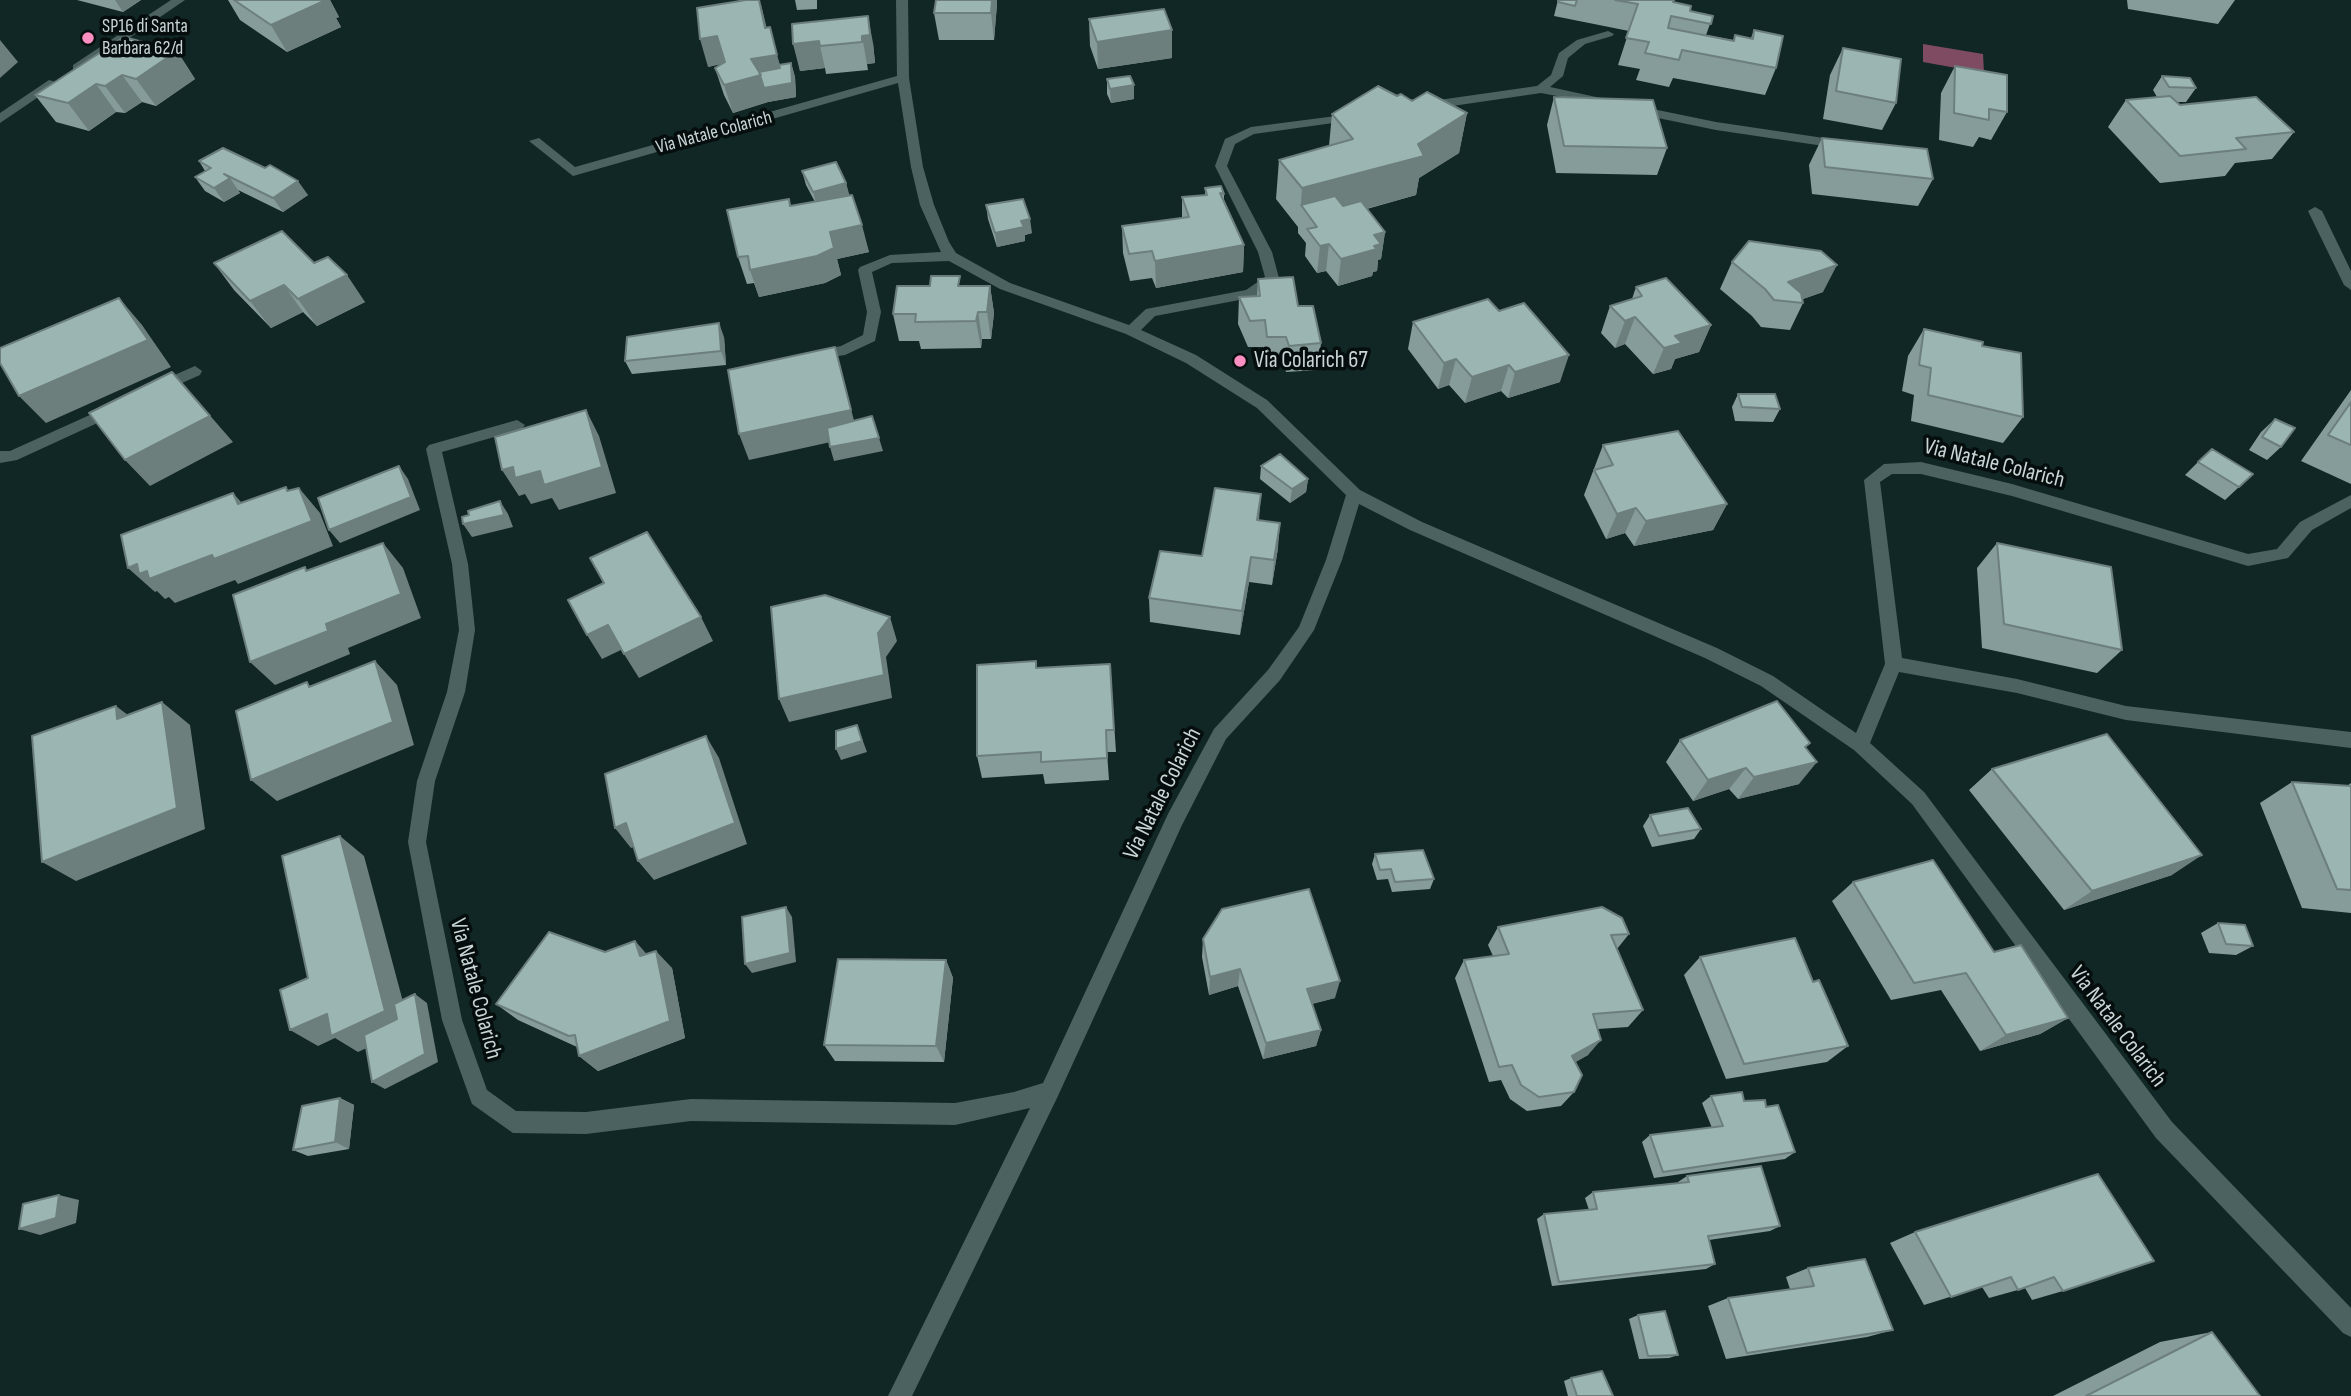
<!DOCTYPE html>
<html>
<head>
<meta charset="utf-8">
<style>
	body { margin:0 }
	canvas { display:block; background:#112725 }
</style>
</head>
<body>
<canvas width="2351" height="1396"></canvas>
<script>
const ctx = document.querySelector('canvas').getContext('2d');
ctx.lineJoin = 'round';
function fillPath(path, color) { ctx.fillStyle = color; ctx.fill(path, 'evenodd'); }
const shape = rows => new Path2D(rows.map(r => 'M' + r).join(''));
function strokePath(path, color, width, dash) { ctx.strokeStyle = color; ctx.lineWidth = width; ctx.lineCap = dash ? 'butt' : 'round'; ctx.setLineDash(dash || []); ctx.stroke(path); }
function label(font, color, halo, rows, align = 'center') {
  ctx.font = font + ' "Sofia Sans Condensed",sans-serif'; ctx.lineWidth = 7; ctx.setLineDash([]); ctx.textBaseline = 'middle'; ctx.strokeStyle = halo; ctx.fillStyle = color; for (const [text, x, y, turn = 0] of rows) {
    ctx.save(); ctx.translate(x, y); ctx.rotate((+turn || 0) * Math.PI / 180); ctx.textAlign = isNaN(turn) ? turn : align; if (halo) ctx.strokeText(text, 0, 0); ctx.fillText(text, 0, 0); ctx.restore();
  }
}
const water = shape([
	[1923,44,1983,54,1984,73,1923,62]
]);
const minor = shape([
	[171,0,185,0,81,71,73,71,73,65,171,0],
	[896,0,908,0,909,78,923,167,934,205,949,242,956,253,1010,283,1129,325,1146,309,1246,290,1265,277,1258,252,1215,166,1225,139,1251,127,1359,113,1361,116,1355,120,1254,134,1235,144,1227,166,1272,252,1279,278,1255,297,1155,316,1141,330,1196,355,1267,400,1360,490,1422,522,1717,648,1773,676,1856,733,1885,664,1864,480,1884,464,1921,462,2012,484,2248,554,2277,549,2300,522,2351,495,2351,508,2312,530,2288,558,2248,566,2012,496,1921,474,1892,474,1880,482,1902,658,2017,679,2126,706,2351,732,2351,748,2126,720,2017,693,1899,672,1870,743,1924,792,2172,1122,2351,1308,2351,1337,2343,1333,2156,1138,1912,804,1854,750,1761,686,1705,658,1410,530,1359,504,1342,560,1314,630,1280,680,1226,739,1182,825,1057,1098,912,1396,888,1396,1030,1108,955,1125,691,1121,586,1134,513,1133,472,1104,442,1020,408,842,417,781,447,692,459,630,452,564,426,449,429,445,517,420,525,425,522,429,442,452,468,564,475,630,465,692,435,781,426,842,462,1020,487,1090,516,1111,586,1112,691,1099,955,1103,1014,1092,1043,1083,1168,814,1214,729,1268,670,1299,627,1326,560,1346,495,1257,408,1186,363,1126,334,1000,289,949,261,892,263,872,272,881,312,875,341,845,355,811,360,811,352,841,346,863,335,867,312,858,270,860,267,890,255,941,252,920,205,911,167,898,83,573,176,529,141,539,138,575,167,897,76,896,0],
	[1608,31,1614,34,1612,36,1585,44,1568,58,1563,76,1550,87,1610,100,1610,106,1541,93,1425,110,1419,106,1425,102,1537,86,1551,75,1559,53,1577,40,1608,31],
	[49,80,59,83,0,123,0,113,49,80],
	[1633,105,1716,122,1844,141,1850,145,1844,149,1716,130,1629,112,1627,109,1633,105],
	[2315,207,2322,211,2351,271,2351,290,2344,285,2308,211,2315,207],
	[195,366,202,371,200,375,157,394,150,389,152,385,195,366],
	[112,405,119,410,117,414,17,460,0,463,0,451,10,451,112,405]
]);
const wall = shape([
	[77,0,141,0,123,12],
	[228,0,330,0,339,17,336,18,341,27,287,52,240,20],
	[795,0,817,0,817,9,797,10],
	[1558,0,1674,0,1673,2,1690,11,1713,16,1706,35,1733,40,1751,38,1754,30,1776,68,1765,95,1673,78,1669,87,1636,80,1640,69,1618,65,1629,31,1554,16],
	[2127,0,2235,0,2218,24,2128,9],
	[997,4,994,40,939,40,934,13],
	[1089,19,1172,30,1172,58,1098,69,1090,46],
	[792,24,873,43,875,63,867,64,868,70,826,74,825,68,800,71],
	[767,28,780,65,791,63,795,77,796,97,768,102,733,113,724,95,715,68,720,64,708,67],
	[1843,48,1896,103,1882,130,1823,119,1830,75],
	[177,51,195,79,156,106,142,102,125,113,116,112,89,131,56,122,35,95],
	[1955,66,2007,112,1991,140,1979,137,1973,147,1939,140,1941,93],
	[2162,76,2196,88,2186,102,2176,102,2180,105,2294,132,2272,159,2235,163,2225,176,2160,183,2108,127,2126,100,2157,97,2153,90],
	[1107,79,1134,85,1134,99,1111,103,1107,94],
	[1397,96,1467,113,1459,153,1419,178,1416,195,1367,209,1385,232,1381,259,1378,260,1377,271,1373,272,1372,276,1338,286,1326,271,1317,273,1305,256,1306,243,1298,233,1298,227,1276,199,1279,160,1329,146,1332,114],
	[1554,97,1667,148,1657,175,1556,173,1547,125],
	[1822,138,1933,179,1918,206,1812,194,1809,165],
	[199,161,265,168,308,195,283,212,238,190,240,193,224,202,205,191,195,177,205,171],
	[802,171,846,183,849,196,869,252,837,259,841,275,825,283,759,297,754,283,747,284,738,257,791,206,815,202,806,185],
	[1205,188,1224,194,1224,200,1244,245,1243,272,1156,288,1152,278,1130,281,1123,253,1122,226,1182,218,1182,197,1205,195],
	[986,205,1032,233,1025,235,1025,241,997,247,988,219],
	[1732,262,1823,292,1803,299,1803,303,1790,330,1761,327,1752,316,1720,289],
	[214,263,314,263,365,302,317,326,303,312,271,328,234,290],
	[1258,279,1298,306,1321,343,1318,370,1286,372,1284,363,1265,363,1263,347,1248,347,1238,324,1239,297,1257,296],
	[961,286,990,286,994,313,991,339,982,339,981,348,921,349,919,341,899,341,893,314],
	[1636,287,1711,325,1699,352,1675,359,1671,369,1653,374,1625,344,1615,348,1601,333,1610,306,1632,299],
	[1413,322,1560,382,1508,398,1501,391,1465,403,1449,385,1438,389,1408,349],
	[1924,329,1982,346,2023,417,2003,443,1911,421,1914,395,1902,391,1908,356],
	[724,337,726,365,632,374,625,361],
	[2351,390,2351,484,2301,461],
	[1738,394,1780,409,1773,422,1735,421,1732,407],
	[2275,419,2281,447,2267,460,2249,450,2261,432],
	[1603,445,1727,504,1713,530,1634,546,1625,533,1606,539,1584,495],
	[2198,462,2253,474,2225,500,2185,475],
	[1261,466,1308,479,1306,492,1290,503,1260,479],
	[1259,520,1278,548,1272,585,1249,582,1240,635,1150,622,1149,598,1202,556],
	[1997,543,2122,650,2097,673,1982,648,1977,568],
	[1036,661,1037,668,1110,664,1116,752,1107,752,1109,780,1045,784,1043,774,982,778,977,756],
	[1680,740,1806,748,1799,784,1738,799,1729,789,1693,801,1666,762],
	[1992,769,2172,875,2064,910,1969,790],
	[2292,782,2347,786,2351,783,2351,913,2302,908,2260,803],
	[1650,815,1701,829,1694,839,1652,847,1643,826],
	[1375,854,1434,879,1430,889,1392,892,1388,879,1377,880,1372,864],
	[1853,882,1994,952,2068,1018,2040,1034,1980,1051,1941,990,1891,1000,1832,901],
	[2218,923,2253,946,2236,955,2209,953,2201,933],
	[1498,927,1629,934,1617,949,1643,1010,1628,1027,1598,1029,1588,1055,1575,1062,1574,1092,1561,1106,1527,1111,1510,1099,1501,1080,1489,1082,1455,978,1464,960,1493,956,1488,945],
	[1203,939,1335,998,1312,1004,1321,1030,1316,1046,1263,1059,1238,986,1209,995,1202,957],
	[635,941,646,954,672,968,685,1038,598,1071,579,1056,577,1047,518,1020,496,1004,605,952],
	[1700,957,1813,982,1848,1046,1827,1062,1726,1079,1684,975],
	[946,960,953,978,944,1062,835,1061,824,1045],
	[1711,1096,1744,1101,1795,1152,1785,1159,1654,1178,1642,1142,1650,1135,1712,1128,1702,1103],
	[340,1098,354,1105,349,1149,308,1156,293,1150],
	[2098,1174,2063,1291,2032,1300,2025,1288,1989,1298,1982,1287,1924,1305,1890,1243,1915,1232],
	[1687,1176,1780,1226,1770,1231,1709,1240,1715,1264,1706,1269,1552,1286,1537,1219,1544,1214,1589,1210,1585,1198,1593,1192,1679,1183,1678,1182],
	[1808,1268,1893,1330,1867,1337,1726,1359,1708,1306,1728,1298,1790,1289,1786,1277],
	[1638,1315,1678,1355,1669,1358,1639,1359,1629,1319],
	[2212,1332,2260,1396,2053,1396,2160,1342],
	[1571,1378,1613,1396,1568,1396,1564,1381]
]);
const shadedWall = shape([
	[115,0,141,0,123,12],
	[319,0,330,0,339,17,336,18,341,27,287,52,271,25],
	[760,0,766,25,773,56,765,28],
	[992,0,997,0,997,4,994,40,991,13],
	[868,16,873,43,875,63,867,64,868,70,862,36],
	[770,27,784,82,791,63,795,77,796,97,768,102,733,113,724,85,751,59],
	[1172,30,1172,58,1098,69,1097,42],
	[717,36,726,63,708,67,700,39],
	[0,40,18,62,0,78],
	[819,41,820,46,825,68,800,71,793,44],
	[177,51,195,79,156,106,136,79],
	[122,75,142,102,125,113,105,86],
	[96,84,116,112,89,131,68,103],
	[1134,85,1134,99,1111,103,1110,89],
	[1467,113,1459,153,1419,178,1416,195,1314,223,1301,205,1302,188,1418,144],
	[230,178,240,193,224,202,214,188],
	[298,181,308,195,283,212,273,198],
	[846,183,850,197,817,206,813,192],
	[1030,219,1032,233,1025,235,1025,241,997,247,995,233,1021,221],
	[862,225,869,252,837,259,841,275,825,283,759,297,750,270,830,232],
	[1385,232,1381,259,1378,260,1377,271,1373,272,1372,276,1338,286,1341,259,1374,235],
	[1329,244,1326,271,1317,273,1320,246],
	[1244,245,1243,272,1156,288,1155,261],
	[1837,265,1823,292,1794,302,1788,282],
	[347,275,365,302,317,326,298,299],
	[284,285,303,312,271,328,250,301],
	[990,286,994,313,991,339,987,312],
	[119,298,142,325,171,367,46,423,19,396],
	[978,312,982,339,981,348,976,321],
	[1635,317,1625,344,1615,348,1625,321],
	[719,323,724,337,726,365,721,351],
	[1711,325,1699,352,1675,359,1671,369,1653,374,1664,348,1675,336],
	[835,347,858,436,749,460,739,434],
	[1569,355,1560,382,1508,398,1515,372],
	[1456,359,1449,385,1438,389,1444,363],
	[1509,365,1501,391,1465,403,1472,377],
	[172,372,233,442,150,486,125,460],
	[586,410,599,436,616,493,559,510,552,498,531,504,525,494,519,496,502,470,513,467],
	[879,438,883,451,834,461,830,447],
	[399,466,408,479,420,510,340,543,329,530],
	[1308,479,1306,492,1290,503,1292,489],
	[299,488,320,513,333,546,238,584,235,580,175,603,169,597,165,599,157,591,155,592,128,568],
	[233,493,256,519,238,504],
	[1261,494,1259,520,1255,545,1257,520],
	[500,501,508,514,513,527,472,537,463,524],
	[1727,504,1713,530,1634,546,1646,521],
	[1636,508,1625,533,1606,539,1617,514],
	[1280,523,1278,548,1272,585,1274,560],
	[383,543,403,568,421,618,348,648,350,654,275,685,250,662,326,624],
	[1251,557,1249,582,1240,635,1242,611],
	[701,617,713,641,639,678,624,654],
	[890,617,897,641,886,657,892,698,789,722,779,699,878,633],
	[608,625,623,649,602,659,587,635],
	[375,661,397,685,414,745,277,801,251,780],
	[162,702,190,725,205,829,76,881,42,862],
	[116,706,145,728,117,719],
	[857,725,867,752,841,760,836,749],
	[706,736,719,758,747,844,654,880,638,861],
	[1817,762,1799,784,1738,799,1754,777],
	[1746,768,1729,789,1693,801,1708,780],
	[626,823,642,844,631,848,615,828],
	[340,836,364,856,410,1028,358,1052,335,1038,318,1046,290,1030,327,1014],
	[2202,855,2172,875,2064,910,2092,891],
	[786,907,792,917,796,962,752,973,745,964],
	[635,941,651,959,640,956],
	[656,951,672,968,685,1038,598,1071,579,1056],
	[946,960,953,978,944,1062,936,1046],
	[1240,969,1238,986,1209,995,1210,977],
	[1340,981,1335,998,1303,1006,1307,989],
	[415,994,427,1003,438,1062,385,1089,372,1082],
	[2068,1018,2040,1034,1980,1051,2006,1035],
	[1321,1030,1316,1046,1263,1059,1266,1043],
	[1601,1040,1588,1055,1560,1071,1572,1056],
	[340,1098,354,1105,349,1149,335,1142],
	[59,1195,79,1200,76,1223,40,1235,19,1229]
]);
const building = shape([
	[234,0,326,0,271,25,234,0],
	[746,0,759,0,765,28,770,27,777,55,751,59,761,75,724,85,715,68,725,62,717,36,700,39,697,8,746,0],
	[936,0,992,0,991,13,934,13,936,0],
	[1558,0,1577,0,1575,6,1558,2,1558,0],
	[1615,0,1674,0,1673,2,1691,6,1690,11,1713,16,1711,24,1671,16,1668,28,1734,41,1735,35,1753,39,1754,30,1783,36,1776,68,1682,50,1679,60,1645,53,1649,42,1626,38,1638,4,1615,0],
	[1164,9,1172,30,1097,42,1089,19,1164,9],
	[868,16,870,35,862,36,862,42,820,46,819,41,793,44,792,24,868,16],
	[124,37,177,51,136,79,122,75,105,86,96,84,68,103,35,95,124,37],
	[1843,48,1901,59,1896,103,1836,91,1843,48],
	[791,63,792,83,764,88,759,72,780,68,779,65,791,63],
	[1955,66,2007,75,2007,112,1989,109,1989,120,1954,113,1955,66],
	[1130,76,1134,85,1110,89,1107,79,1130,76],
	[2162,76,2190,78,2196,88,2169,87,2162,76],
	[1378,86,1397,96,1401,94,1412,101,1427,92,1467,113,1418,144,1424,156,1302,188,1279,160,1353,139,1332,114,1378,86],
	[2170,96,2180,105,2256,97,2294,132,2236,138,2246,149,2180,156,2126,100,2170,96],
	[1554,97,1653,100,1667,148,1564,146,1554,97],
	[1822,138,1927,149,1933,179,1825,167,1822,138],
	[223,148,265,168,270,165,298,181,273,198,224,174,230,178,214,188,195,177,211,168,199,161,223,148],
	[836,162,846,183,813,192,802,171,836,162],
	[1221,186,1224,194,1220,193,1244,245,1155,261,1152,251,1129,254,1122,226,1189,217,1182,197,1207,195,1205,188,1221,186],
	[852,195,862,225,830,232,834,248,817,256,750,270,748,256,738,257,727,210,789,199,790,206,852,195],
	[1335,196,1343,206,1361,201,1385,232,1374,235,1381,244,1374,246,1377,249,1341,259,1329,244,1320,246,1307,229,1317,227,1301,205,1335,196],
	[1023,199,1030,219,1021,221,1024,227,995,233,986,205,1023,199],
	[282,231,314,263,328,257,347,275,298,299,284,285,250,301,214,263,282,231],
	[1749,241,1821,251,1837,265,1788,282,1801,293,1803,303,1774,300,1765,289,1732,262,1749,241],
	[931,276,960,276,958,286,990,286,987,312,978,312,976,321,915,322,916,314,893,314,897,286,930,286,931,276],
	[1293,277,1298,306,1313,306,1321,343,1289,346,1286,337,1267,337,1265,320,1250,321,1239,297,1260,296,1258,279,1293,277],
	[1666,278,1711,325,1675,336,1682,343,1664,348,1635,317,1625,321,1610,306,1642,296,1636,287,1666,278],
	[119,298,148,340,19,396,0,363,0,348,119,298],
	[1488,299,1499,311,1524,303,1569,355,1515,372,1509,365,1472,377,1456,359,1444,363,1413,322,1488,299],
	[719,323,721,351,625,361,627,337,719,323],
	[1924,329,1983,342,1982,346,2021,353,2023,417,1928,395,1931,368,1919,365,1924,329],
	[835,347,851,410,739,434,728,370,835,347],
	[172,372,210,416,125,460,89,413,172,372],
	[1738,394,1775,394,1780,409,1742,407,1738,394],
	[2351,402,2351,445,2328,435,2351,402],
	[586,410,602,467,544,485,540,471,515,478,513,467,502,470,495,437,586,410],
	[872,416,879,438,830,447,827,428,872,416],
	[2275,419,2295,428,2281,447,2262,437,2275,419],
	[1678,431,1727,504,1646,521,1636,508,1617,514,1594,470,1613,465,1603,445,1678,431],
	[2212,449,2253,474,2239,487,2198,462,2212,449],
	[1280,454,1308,479,1292,489,1261,466,1280,454],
	[399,466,411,497,329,530,318,498,399,466],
	[286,487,287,491,299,488,312,521,214,559,212,555,149,579,147,571,139,574,137,564,128,568,121,535,233,493,238,504,286,487],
	[1215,488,1261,494,1257,520,1280,523,1274,560,1251,557,1242,611,1149,598,1160,551,1202,556,1215,488],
	[500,501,504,515,463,524,462,517,469,515,468,511,500,501],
	[647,532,701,617,624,654,608,625,587,635,568,600,604,583,590,558,647,532],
	[383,543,401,594,326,624,328,631,250,662,233,595,305,567,306,571,383,543],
	[1997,543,2111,567,2122,650,2004,624,1997,543],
	[825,595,890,617,878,633,884,675,779,699,771,607,825,595],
	[375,661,393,722,251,780,236,711,307,682,309,687,375,661],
	[1036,661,1036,668,1110,664,1114,730,1106,730,1107,758,1041,762,1041,752,977,756,977,665,1036,661],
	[1777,701,1810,743,1805,747,1817,762,1754,777,1746,768,1708,780,1680,740,1777,701],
	[162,702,177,808,42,862,32,736,116,706,117,719,162,702],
	[857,725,862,741,836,749,836,731,857,725],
	[2107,734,2202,855,2092,891,1992,769,2107,734],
	[706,736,735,823,638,861,626,823,615,828,605,774,706,736],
	[2292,782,2351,786,2351,890,2337,889,2292,782],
	[1688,808,1701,829,1659,836,1650,815,1688,808],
	[340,836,385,1011,331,1036,327,1014,290,1030,280,990,308,978,282,856,340,836],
	[1423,850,1434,879,1395,882,1391,869,1380,870,1375,854,1423,850],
	[1933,860,1994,952,2021,945,2068,1018,2006,1035,1966,973,1914,983,1853,882,1933,860],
	[1309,889,1340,981,1307,989,1321,1030,1266,1043,1240,969,1210,977,1203,939,1222,909,1309,889],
	[786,907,790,953,745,964,742,917,786,907],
	[1602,907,1622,918,1629,934,1611,935,1643,1010,1593,1014,1601,1040,1572,1056,1582,1075,1574,1092,1539,1097,1521,1085,1512,1065,1499,1067,1464,960,1509,954,1498,927,1602,907],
	[2218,923,2245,925,2253,946,2226,944,2218,923],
	[549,932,605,952,635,941,640,956,656,951,670,1021,579,1056,575,1035,569,1036,496,1004,549,932],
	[1795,938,1813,982,1819,980,1848,1046,1744,1064,1700,957,1795,938],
	[838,959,946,960,936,1046,824,1045,838,959],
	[415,994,425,1054,372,1082,364,1035,397,1019,394,1004,415,994],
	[1742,1092,1744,1101,1765,1100,1766,1107,1778,1105,1795,1152,1663,1172,1650,1135,1723,1126,1711,1096,1742,1092],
	[340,1098,335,1142,293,1150,302,1106,340,1098],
	[1761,1166,1780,1226,1708,1236,1715,1264,1559,1282,1544,1214,1597,1209,1593,1192,1689,1182,1687,1176,1761,1166],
	[2098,1174,2154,1261,2063,1291,2054,1277,2018,1290,2011,1277,1951,1297,1915,1232,2098,1174],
	[59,1195,56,1218,19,1229,23,1204,59,1195],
	[1865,1259,1893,1330,1747,1353,1728,1298,1814,1286,1808,1268,1865,1259],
	[1665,1311,1678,1355,1648,1356,1638,1315,1665,1311],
	[2212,1332,2260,1396,2086,1396,2212,1332],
	[1602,1371,1613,1396,1577,1396,1571,1378,1602,1371]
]);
const markers = [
	[88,38,7,"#fc8fc2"],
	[1240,361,7,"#fc8fc2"]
];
const farPoinames = [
	["SP16 di Santa",102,27],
	["Barbara 62/d",102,49]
];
const farStreetnames = [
	["Via Natale Colarich",714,133,-15]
];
const poiNames = [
	["Via Colarich 67",1254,361]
];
const streetNames = [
	["Via Natale Colarich",1994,464,14],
	["Via Natale Colarich",1163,794,-63],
	["Via Natale Colarich",475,989,75],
	["Via Natale Colarich",2117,1027,53]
];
fillPath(water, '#7e4b63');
fillPath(minor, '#4b6260');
fillPath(wall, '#859c9a');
fillPath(shadedWall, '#6c7f7d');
fillPath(building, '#9bb5b3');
strokePath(building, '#6c7f7d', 2);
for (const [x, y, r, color] of markers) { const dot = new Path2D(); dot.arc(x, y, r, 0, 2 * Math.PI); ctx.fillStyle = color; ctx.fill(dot); strokePath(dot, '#050e0d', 2.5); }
label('19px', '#c9d6d5', '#050e0d', farPoinames, 'left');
label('19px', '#c9d6d5', '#050e0d', farStreetnames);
label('23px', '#c9d6d5', '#050e0d', poiNames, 'left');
label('23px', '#c9d6d5', '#050e0d', streetNames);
</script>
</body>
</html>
